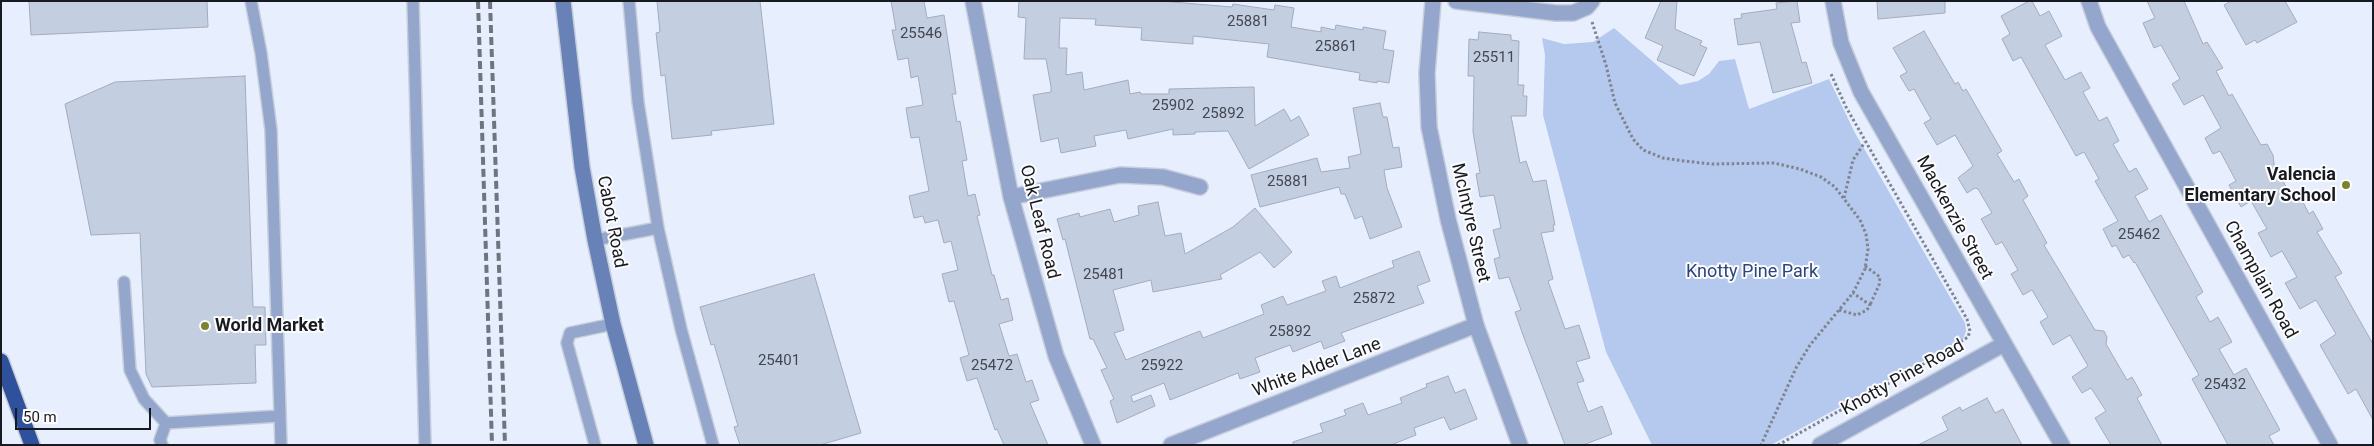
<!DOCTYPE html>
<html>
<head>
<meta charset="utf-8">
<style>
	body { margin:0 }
	#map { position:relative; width:2374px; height:446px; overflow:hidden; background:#e7efff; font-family:Roboto,sans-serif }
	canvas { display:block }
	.frame { position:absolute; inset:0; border:2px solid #171a21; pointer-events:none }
	.scale { position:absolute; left:15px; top:408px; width:136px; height:22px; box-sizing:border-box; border:2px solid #171a21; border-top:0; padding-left:6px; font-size:15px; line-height:18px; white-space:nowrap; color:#171a21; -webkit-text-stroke:4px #fcfcfc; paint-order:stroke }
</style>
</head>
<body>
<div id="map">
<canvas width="2374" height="446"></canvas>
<div class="frame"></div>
<div class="scale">50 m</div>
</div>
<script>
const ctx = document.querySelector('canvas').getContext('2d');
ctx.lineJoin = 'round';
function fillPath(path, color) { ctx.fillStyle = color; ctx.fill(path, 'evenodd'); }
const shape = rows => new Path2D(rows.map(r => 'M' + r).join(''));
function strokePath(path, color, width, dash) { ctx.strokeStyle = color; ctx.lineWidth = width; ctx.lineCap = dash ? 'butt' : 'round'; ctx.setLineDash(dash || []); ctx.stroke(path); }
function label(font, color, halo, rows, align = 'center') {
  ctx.font = font + ' Roboto,sans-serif'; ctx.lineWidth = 4; ctx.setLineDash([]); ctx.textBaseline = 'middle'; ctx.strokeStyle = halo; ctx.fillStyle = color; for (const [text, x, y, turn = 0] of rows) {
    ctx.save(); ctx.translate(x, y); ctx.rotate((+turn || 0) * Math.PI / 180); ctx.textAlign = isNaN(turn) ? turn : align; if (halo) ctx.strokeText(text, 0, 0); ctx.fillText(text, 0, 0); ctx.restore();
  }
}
const green = shape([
	[1614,28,1680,85,1698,81,1709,74,1719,61,1735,59,1749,109,1829,79,1855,133,1965,323,1966,331,1963,339,1771,445,1652,445,1606,352,1543,115,1545,55,1542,38,1564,44,1593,42]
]);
const building = shape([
	[29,1,207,1,208,27,31,35,29,1],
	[657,1,760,1,774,124,711,131,712,135,672,139,665,75,661,76,656,33,660,32,657,1],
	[891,1,924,1,927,18,944,15,956,94,952,94,957,122,960,121,967,160,962,161,968,196,975,194,980,215,977,216,992,275,994,275,1001,300,1008,298,1013,320,999,324,1009,356,1017,354,1026,382,1032,380,1039,400,1030,403,1048,445,1004,445,997,429,995,430,977,378,967,381,960,358,969,355,954,301,949,302,942,274,958,270,951,241,944,243,938,220,925,223,923,216,914,218,909,196,929,191,919,137,911,138,906,108,923,105,918,76,911,78,908,58,898,60,892,30,896,30,891,1],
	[1019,1,1161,1,1232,7,1233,4,1274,10,1275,5,1294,8,1291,27,1321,32,1321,27,1335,30,1336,25,1363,30,1363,27,1386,31,1383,49,1394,51,1389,83,1377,81,1377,83,1359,80,1360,73,1267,57,1269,44,1193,36,1193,44,1141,40,1142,28,1095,25,1096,19,1060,18,1059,48,1067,48,1066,75,1082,72,1084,90,1128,80,1130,94,1140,92,1141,94,1169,94,1169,89,1254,87,1255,126,1284,109,1291,121,1299,116,1309,135,1249,169,1228,131,1195,132,1195,134,1173,135,1173,129,1128,139,1126,130,1094,136,1096,146,1061,153,1058,138,1041,142,1033,95,1051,92,1051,87,1046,59,1024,59,1026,18,1018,17,1019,1],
	[1661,1,1677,1,1675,29,1702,41,1700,45,1707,48,1694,76,1657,60,1663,46,1645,38,1661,1],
	[1797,1,1800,22,1791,23,1802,63,1806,62,1812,83,1773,93,1760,42,1738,45,1734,19,1742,18,1741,14,1777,9,1776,3,1797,1],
	[1877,1,1945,1,1945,13,1878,19,1877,1],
	[2029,1,2032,1,2040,16,2049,11,2062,36,2045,45,2065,80,2081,72,2090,88,2083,92,2099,121,2107,117,2119,141,2113,144,2129,172,2136,168,2148,189,2135,196,2149,222,2161,215,2203,292,2196,297,2210,322,2218,317,2232,342,2219,349,2234,375,2246,368,2280,430,2269,436,2274,445,2228,445,2192,379,2199,375,2135,262,2134,263,2129,255,2123,258,2116,245,2112,247,2103,229,2118,221,2095,181,2099,179,2084,152,2076,156,2021,57,2013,61,2002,39,2010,34,2001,16,2029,1],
	[2147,1,2184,1,2203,44,2207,42,2223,68,2216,71,2229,96,2232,94,2261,145,2267,144,2273,155,2274,164,2292,198,2299,194,2309,214,2313,211,2323,229,2317,232,2342,273,2335,277,2373,344,2373,420,2356,389,2348,394,2320,345,2336,334,2316,300,2300,309,2285,283,2297,277,2282,251,2271,257,2258,233,2267,229,2251,201,2241,207,2229,185,2236,181,2220,151,2213,154,2205,138,2221,128,2203,95,2184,105,2172,84,2180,79,2161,45,2154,48,2143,23,2155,18,2147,1],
	[2231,1,2285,1,2297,22,2257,43,2255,40,2246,45,2224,5,2231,1],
	[1924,31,1955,84,1958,82,1963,91,1966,89,2002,151,1997,154,2014,182,2019,179,2028,196,2023,200,2047,243,2044,245,2095,330,2104,331,2107,337,2106,344,2127,380,2132,377,2142,395,2137,398,2162,445,2111,445,2095,418,2106,411,2091,388,2082,393,2072,377,2088,366,2070,335,2053,345,2040,322,2048,317,2032,290,2023,295,2011,274,2018,270,2002,242,1996,245,1981,219,1992,213,1978,189,1975,188,1967,193,1958,178,1973,166,1955,135,1937,145,1924,123,1931,119,1914,89,1909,91,1900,76,1907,72,1893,48,1924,31],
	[1479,32,1511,35,1511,40,1519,41,1518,85,1524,85,1523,96,1527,96,1526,116,1511,116,1520,163,1526,161,1533,182,1546,180,1555,225,1553,225,1554,231,1541,233,1553,279,1548,281,1565,329,1579,325,1590,358,1576,362,1584,381,1577,383,1588,412,1602,406,1612,434,1583,445,1565,445,1523,335,1515,312,1521,310,1509,277,1499,279,1494,259,1500,257,1493,230,1501,228,1494,195,1480,197,1476,174,1480,173,1473,132,1474,76,1468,76,1469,39,1478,40,1479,32],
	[245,76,253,307,265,307,266,345,255,345,256,383,152,387,146,374,140,233,91,235,65,104,115,82,245,76],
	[1380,103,1383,117,1387,117,1393,148,1399,147,1402,167,1384,170,1387,188,1402,227,1370,239,1362,216,1355,219,1345,194,1341,194,1339,187,1260,207,1251,175,1317,158,1321,172,1350,168,1348,157,1361,154,1353,108,1380,103],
	[1158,202,1165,236,1181,233,1185,254,1233,227,1255,208,1292,252,1274,268,1260,252,1220,275,1222,279,1153,292,1151,280,1113,290,1124,330,1114,333,1126,360,1200,331,1203,338,1264,314,1261,305,1283,296,1287,305,1326,291,1322,281,1336,276,1340,288,1394,267,1392,261,1419,251,1430,281,1417,286,1424,303,1341,333,1345,341,1324,349,1321,341,1293,352,1290,345,1255,358,1260,372,1240,379,1238,373,1170,400,1164,383,1131,396,1133,402,1151,395,1155,406,1117,423,1110,401,1114,399,1101,370,1107,368,1093,339,1090,339,1065,239,1063,240,1057,219,1079,213,1080,217,1110,209,1114,222,1139,215,1138,206,1158,202],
	[814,274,861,433,820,445,740,445,734,427,738,426,714,344,711,345,700,307,814,274],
	[1448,376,1455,393,1465,389,1477,419,1450,430,1444,417,1414,428,1416,435,1391,445,1293,445,1293,442,1323,432,1320,424,1346,415,1344,410,1363,403,1368,415,1402,403,1400,398,1427,387,1426,384,1448,376],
	[1987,398,1995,413,2003,409,2022,445,1918,445,1948,430,1942,417,1960,407,1962,411,1987,398]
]);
const path = shape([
	[1592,22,1606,65,1615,103,1633,139,1643,150,1663,158,1684,161,1712,164,1774,163,1800,169,1821,177,1835,187,1860,220,1866,234,1868,249,1865,269,1853,293,1810,345,1796,368,1761,445],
	[1844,198,1853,160,1865,142],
	[1865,266,1880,277,1879,285,1870,305],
	[1839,310,1857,315,1867,310,1870,305,1853,293],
	[1778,445,1945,352,1968,337,1970,331,1967,319,1846,107,1831,74]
]);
const service = shape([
	[251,1,261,53,271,130,281,445],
	[413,1,425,445],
	[629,1,638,102,658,228,681,329,713,445],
	[595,240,658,228],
	[124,282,130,370,144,399,166,423],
	[162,445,160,440,166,423,280,416],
	[595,445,567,343,570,333,613,324]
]);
const minor = shape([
	[973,1,1011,197,1056,356,1093,445],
	[1456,1,1556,13,1573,13,1587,7,1592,1],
	[1833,1,1841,43,1861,92,2062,445],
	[2089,1,2098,27,2330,445],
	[1011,197,1120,175,1163,177,1200,187],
	[1171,445,1476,325],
	[1820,445,2004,344]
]);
const tertiary = shape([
	[1433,1,1427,73,1429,127,1448,219,1476,325,1520,445]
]);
const secondary = shape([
	[563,1,582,167,595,240,613,324,646,445]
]);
const motorway = shape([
	[1,361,32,445]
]);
const rail = shape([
	[478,1,492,445],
	[490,1,505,445]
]);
const markers = [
	[2346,185,5,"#7c832f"],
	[205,326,5,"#7c832f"]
];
const numberNames = [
	["25881",1248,22],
	["25546",921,34],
	["25861",1336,47],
	["25511",1494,58],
	["25902",1173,106],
	["25892",1223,114],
	["25881",1288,182],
	["25462",2139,235],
	["25481",1104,275],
	["25872",1374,299],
	["25892",1290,332],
	["25401",779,361],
	["25472",992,366],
	["25922",1162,366],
	["25432",2225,385]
];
const poiNames = [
	["Valencia",2336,175],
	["Elementary School",2336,196],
	["World Market",215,326,"left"]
];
const streetNames = [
	["Mackenzie Street",1954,218,61],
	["Cabot Road",611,222,79],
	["Oak Leaf Road",1039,222,76],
	["McIntyre Street",1470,223,77],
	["Champlain Road",2260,280,61],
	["White Alder Lane",1317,368,-21],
	["Knotty Pine Road",1903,378,-29]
];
const parkNames = [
	["Knotty Pine Park",1752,272]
];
fillPath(green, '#b5c8ed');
fillPath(building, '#c4cee1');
strokePath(building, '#a2acbe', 1);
strokePath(service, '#c6cddb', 14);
strokePath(minor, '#c6cddb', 18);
strokePath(tertiary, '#c6cddb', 18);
strokePath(secondary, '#c6cddb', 18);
strokePath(motorway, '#c6cddb', 18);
strokePath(path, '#7e848f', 3, [2.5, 2.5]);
strokePath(service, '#94a6cb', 11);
strokePath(minor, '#94a6cb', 15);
strokePath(tertiary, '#94a6cb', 15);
strokePath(secondary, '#6882b7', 15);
strokePath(motorway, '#2f509a', 15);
strokePath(rail, '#6f757f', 4, [8, 4]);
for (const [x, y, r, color] of markers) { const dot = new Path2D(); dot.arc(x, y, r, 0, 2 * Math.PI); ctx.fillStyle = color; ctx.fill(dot); strokePath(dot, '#fcfcfc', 2); }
label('15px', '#424751', null, numberNames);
label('bold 18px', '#171a21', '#fcfcfc', poiNames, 'right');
label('18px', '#171a21', '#fcfcfc', streetNames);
label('18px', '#2c457c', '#fcfcfc', parkNames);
</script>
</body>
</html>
